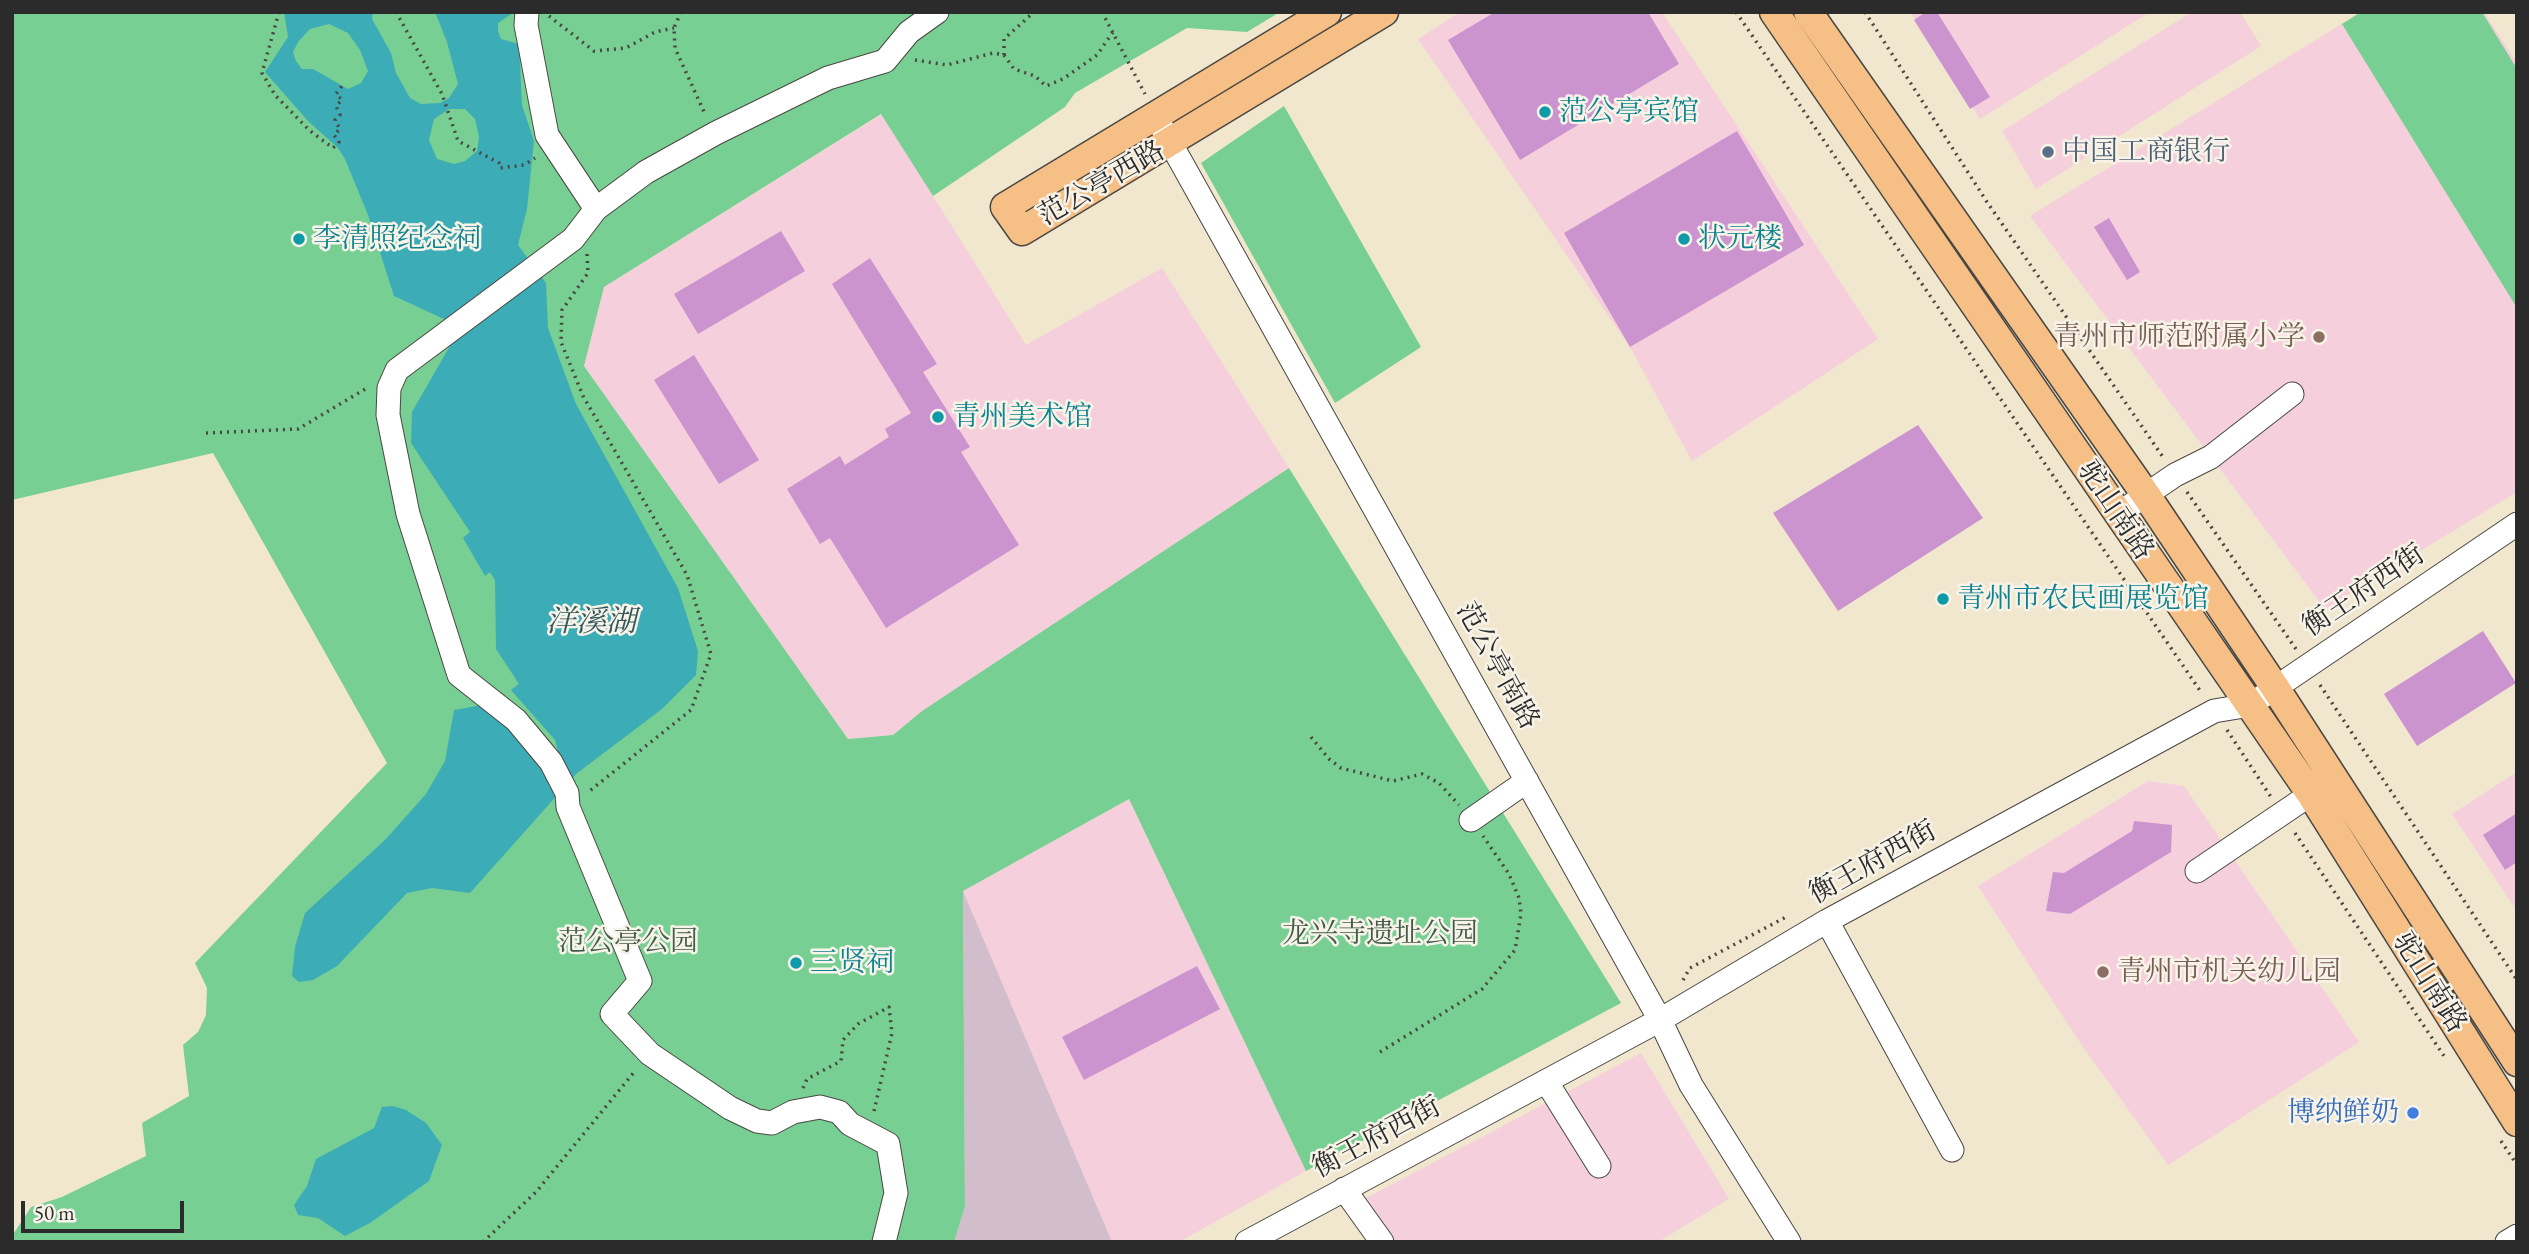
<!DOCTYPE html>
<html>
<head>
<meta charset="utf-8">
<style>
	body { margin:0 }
	#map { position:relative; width:2529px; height:1254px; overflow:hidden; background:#f1e7ce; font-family:"EB Garamond",serif }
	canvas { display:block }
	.frame { position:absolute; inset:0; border:14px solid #2b2b2b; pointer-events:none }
	.scale { position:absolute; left:21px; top:1201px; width:163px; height:32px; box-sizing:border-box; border:4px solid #2b2b2b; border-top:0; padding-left:9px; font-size:21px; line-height:24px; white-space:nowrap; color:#2b2b2b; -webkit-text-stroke:5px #f7f3e8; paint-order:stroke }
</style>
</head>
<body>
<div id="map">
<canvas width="2529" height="1254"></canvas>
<div class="frame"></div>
<div class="scale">50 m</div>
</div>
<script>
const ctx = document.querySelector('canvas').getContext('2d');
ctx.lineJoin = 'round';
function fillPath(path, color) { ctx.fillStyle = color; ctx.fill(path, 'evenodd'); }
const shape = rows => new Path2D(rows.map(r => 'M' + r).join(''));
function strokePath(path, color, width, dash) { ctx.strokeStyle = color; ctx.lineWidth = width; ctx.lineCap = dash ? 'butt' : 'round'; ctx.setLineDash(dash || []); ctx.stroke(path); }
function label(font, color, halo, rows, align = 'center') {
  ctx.font = font + ' "EB Garamond","Noto Serif SC",serif'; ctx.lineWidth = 5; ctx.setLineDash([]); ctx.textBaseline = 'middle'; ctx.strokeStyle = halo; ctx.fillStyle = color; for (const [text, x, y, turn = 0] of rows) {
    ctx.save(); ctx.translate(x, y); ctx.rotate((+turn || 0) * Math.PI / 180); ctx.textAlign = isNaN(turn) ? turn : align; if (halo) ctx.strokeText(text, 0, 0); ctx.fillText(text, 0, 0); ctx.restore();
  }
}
const built = shape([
	[1460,12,1662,12,1878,339,1692,461,1630,347,1418,39],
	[1910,12,2150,12,1980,119],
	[2192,12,2240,12,2261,46,2036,189,2002,131],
	[2361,12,2484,12,2517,63,2517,492,2325,609,2030,216],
	[882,114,1026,345,1162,268,1289,468,922,711,893,735,848,739,584,366,604,287],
	[2517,772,2517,911,2452,814],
	[2148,781,2184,786,2359,1042,2168,1165,2076,1037,1978,886],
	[1129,799,1306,1171,1179,1242,1112,1242,963,891],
	[1641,1053,1729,1199,1658,1242,1395,1242,1366,1198]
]);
const industrial = shape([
	[963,891,1112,1242,954,1242,965,1207]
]);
const green = shape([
	[12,12,1280,12,1247,32,1187,28,1075,93,1065,107,933,196,881,114,604,287,584,366,848,739,893,735,922,711,1289,468,1621,1003,1306,1171,1129,799,963,891,965,1207,954,1242,12,1242,12,1236,31,1207,62,1197,146,1156,142,1123,189,1096,183,1045,198,1032,206,1015,207,988,195,963,387,763,213,453,12,500],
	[2361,12,2482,12,2517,69,2517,308,2342,24],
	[1284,106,1421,347,1335,403,1201,163]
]);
const water = shape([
	[284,12,373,12,372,19,391,53,396,73,410,98,421,104,440,103,449,98,458,84,447,42,435,12,514,12,498,23,498,31,501,39,519,44,522,105,534,141,527,209,518,245,546,283,548,328,576,404,678,588,698,651,696,675,662,709,576,774,470,893,432,888,407,893,337,966,313,980,299,982,292,976,295,947,305,913,385,840,426,794,445,761,454,710,487,704,561,762,555,740,511,690,519,684,496,649,495,580,490,572,485,576,463,538,470,532,411,443,412,412,455,337,446,320,394,296,368,215,345,159,338,148,308,121,265,72,288,37],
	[329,24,348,33,360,50,368,71,361,83,348,89,313,69,302,69,296,61,293,52,298,42,310,29],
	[449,109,465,109,475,119,479,137,477,151,465,161,454,164,437,159,429,140,434,119],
	[393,1106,406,1110,426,1123,442,1145,429,1181,370,1223,345,1236,318,1218,298,1215,294,1205,307,1186,316,1159,374,1128,382,1107]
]);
const building = shape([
	[1495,12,1648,12,1679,64,1520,160,1448,40],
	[1926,12,1937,12,1990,97,1970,109,1914,20],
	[1737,131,1804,245,1630,347,1564,233],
	[2109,218,2140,272,2127,280,2094,227],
	[781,231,805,271,698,334,674,294],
	[870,258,937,364,923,372,970,447,961,452,1019,545,886,628,830,538,820,544,787,489,840,456,845,465,889,437,885,429,911,413,832,284],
	[694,355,759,460,719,484,654,380],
	[1918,425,1983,518,1838,611,1773,513],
	[2483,631,2516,683,2417,746,2384,694],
	[2517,813,2517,862,2505,870,2483,835],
	[2134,821,2172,825,2171,852,2070,914,2046,911,2053,872,2064,873,2132,831],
	[1197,966,1220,1009,1084,1080,1062,1037]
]);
const path = shape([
	[279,12,262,73,275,95,309,130,333,148,339,142,334,135,340,129,335,120,340,115,336,106,342,100,336,94,344,83],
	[396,12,442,94,458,141,499,163,500,168,524,165,535,158],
	[681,12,674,28,675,48,705,114],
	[1102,12,1145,94],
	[1736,12,2201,692],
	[1865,12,1987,202,2163,457],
	[549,16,594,51,626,48,655,32,674,28],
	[1004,55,1014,69,1035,76,1046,86,1063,79,1097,55,1113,32],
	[915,60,947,65,993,53,1004,55,1004,39,1034,12],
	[587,254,588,273,562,310,561,342,583,396,687,575,711,654,691,710,587,793],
	[206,433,298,429,367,388],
	[2187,492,2296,649],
	[2320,685,2517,980],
	[2227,730,2271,797],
	[1311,737,1329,759,1341,768,1393,781,1422,774,1439,783,1459,805],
	[2295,833,2444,1056],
	[1683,980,1690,968,1786,917],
	[1380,1052,1482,989,1515,950,1521,914,1519,898,1509,874,1483,836],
	[803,1088,807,1079,841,1061,843,1040,858,1024,889,1007,892,1033,874,1111],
	[2501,1141,2517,1165],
	[483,1242,536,1192,635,1071]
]);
const minor = shape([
	[527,12,526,25,547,135,596,209,573,239,397,370,389,388,388,415,408,514,459,675,516,720,551,762,567,793,568,807,640,981,612,1014,650,1054,730,1108,757,1121,772,1123,793,1112,820,1107,839,1112,850,1124,888,1144,896,1193,884,1242],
	[1156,117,1660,1020,1691,1085,1789,1242],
	[596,209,646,172,716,133,828,78,885,61,909,32,937,12],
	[2118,514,2175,475,2211,457,2292,394],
	[1471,820,1527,781],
	[2197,871,2311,794],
	[1827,921,1952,1150],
	[1546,1081,1599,1166],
	[1344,1189,1382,1242],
	[1247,1242,1660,1020,1827,921,2214,711,2250,705,2517,524],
	[2507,1242,2517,1236]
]);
const major = shape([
	[1327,12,1005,207,1022,231,1384,12],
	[1774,12,2311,794,2517,1122],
	[1808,12,2146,495,2274,686,2517,1062]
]);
const markers = [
	[1545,112,7,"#0f9aa8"],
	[2048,152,7,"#5c6f8a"],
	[299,239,7,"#0f9aa8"],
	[1684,239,7,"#0f9aa8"],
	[2319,337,7,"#8d6e63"],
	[938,417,7,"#0f9aa8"],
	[1943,599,7,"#0f9aa8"],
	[796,963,7,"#0f9aa8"],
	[2103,972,7,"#8d6e63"],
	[2413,1113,7,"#3f7fe0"]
];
const cultureNames = [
	["范公亭宾馆",1559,112],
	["李清照纪念祠",313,239],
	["状元楼",1698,239],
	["青州美术馆",952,417],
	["青州市农民画展览馆",1957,599],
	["三贤祠",810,963]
];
const serviceNames = [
	["中国工商银行",2062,152]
];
const streetNames = [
	["范公亭西路",1102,184,-30],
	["驼山南路",2115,511,56],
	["衡王府西街",2364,591,-34],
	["范公亭南路",1497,666,61],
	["衡王府西街",1873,863,-29],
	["驼山南路",2429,983,58],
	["衡王府西街",1377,1138,-28]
];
const educationNames = [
	["青州市师范附属小学",2305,337],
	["青州市机关幼儿园",2117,972,"left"]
];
const parkNames = [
	["龙兴寺遗址公园",1380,934],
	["范公亭公园",628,942]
];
const shopNames = [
	["博纳鲜奶",2399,1113]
];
const waterNames = [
	["洋溪湖",591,623]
];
fillPath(built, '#f5cfdb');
fillPath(industrial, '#d1bdcc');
fillPath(green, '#78cf94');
fillPath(water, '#3cadb6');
fillPath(building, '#cc94cf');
strokePath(minor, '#494743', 25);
strokePath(major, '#494743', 31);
strokePath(path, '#494743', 3.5, [2, 5]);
strokePath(minor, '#fff', 23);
strokePath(major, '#f5bf86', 28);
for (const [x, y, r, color] of markers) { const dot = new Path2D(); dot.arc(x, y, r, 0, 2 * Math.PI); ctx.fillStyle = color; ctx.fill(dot); strokePath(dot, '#f7f3e8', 2.5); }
label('28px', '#0d838f', '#f7f3e8', cultureNames, 'left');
label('28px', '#4e5e75', '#f7f3e8', serviceNames, 'left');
label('28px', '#2b2b2b', '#f7f3e8', streetNames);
label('28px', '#785e54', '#f7f3e8', educationNames, 'right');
label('28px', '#425c4a', '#f7f3e8', parkNames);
label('28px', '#366cbe', '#f7f3e8', shopNames, 'right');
label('italic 30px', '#31585c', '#f7f3e8', waterNames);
</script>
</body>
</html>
